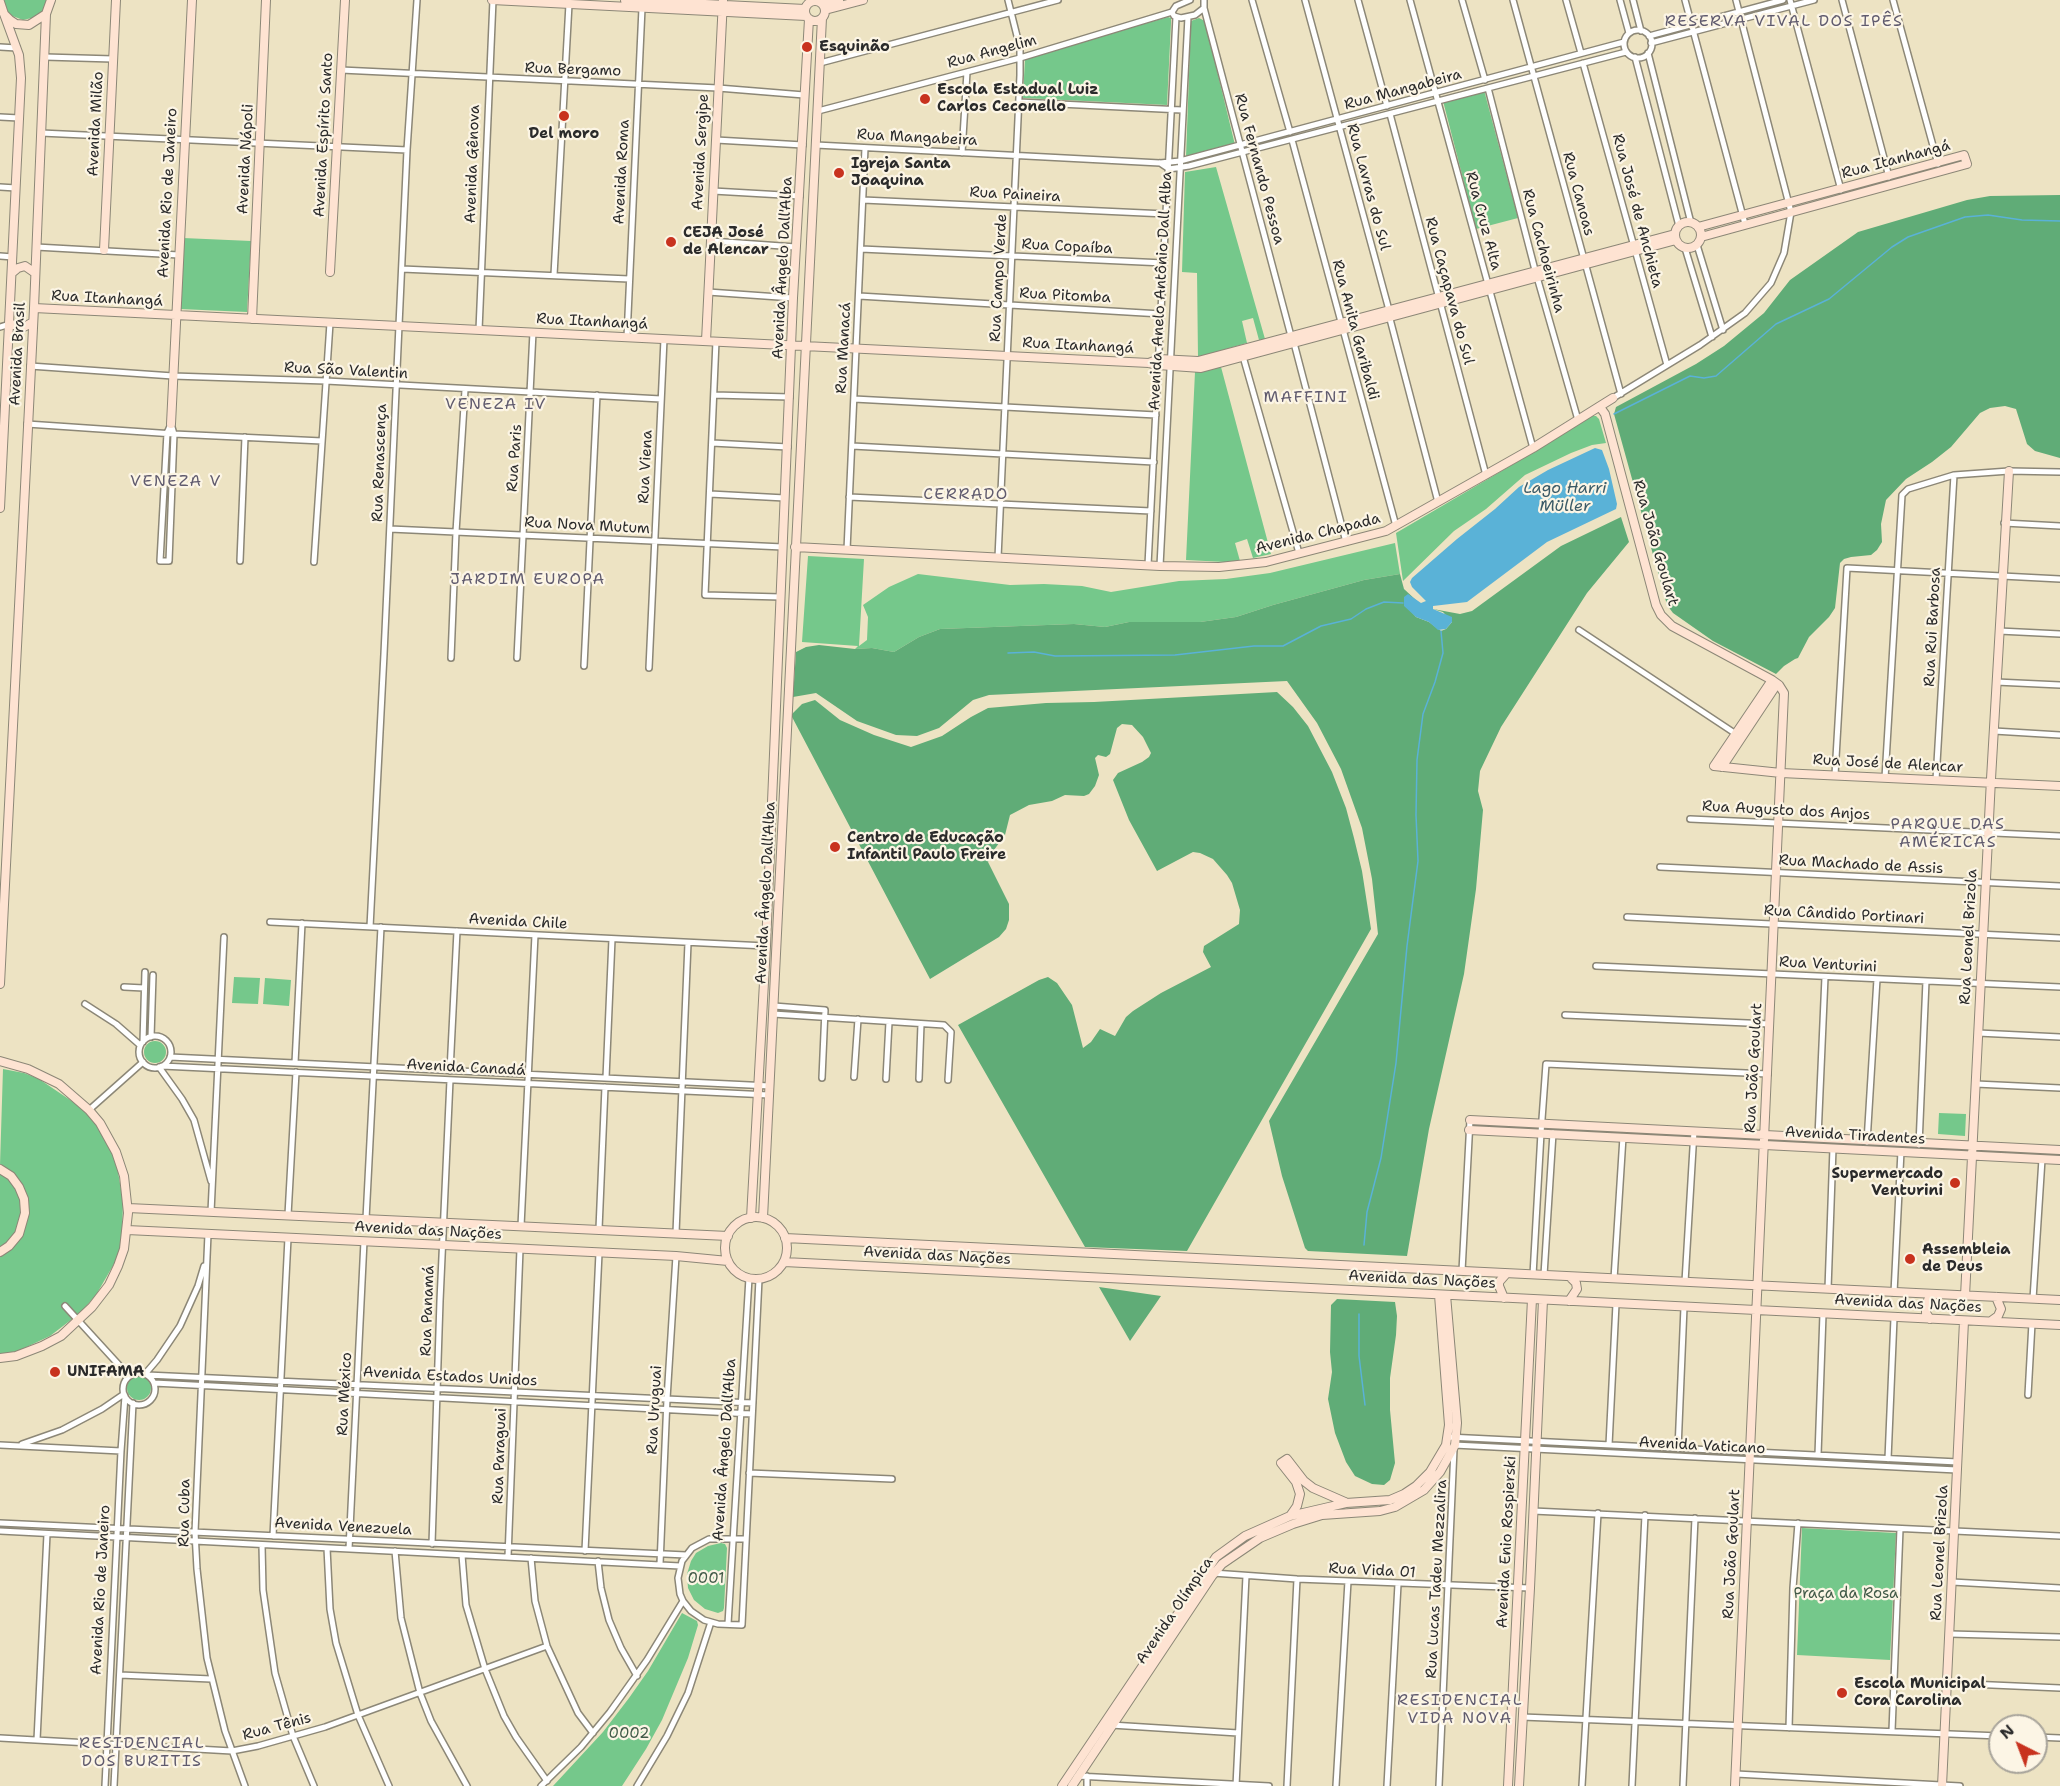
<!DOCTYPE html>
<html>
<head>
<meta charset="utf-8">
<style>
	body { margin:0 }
	#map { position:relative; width:2060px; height:1786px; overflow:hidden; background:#ede3c3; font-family:"Shantell Sans",sans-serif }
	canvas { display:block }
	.north { position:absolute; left:1988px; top:1714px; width:60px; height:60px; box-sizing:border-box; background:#fcf5e5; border:2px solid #a8a49b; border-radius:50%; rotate:318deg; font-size:16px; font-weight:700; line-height:24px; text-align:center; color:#2b2b2b }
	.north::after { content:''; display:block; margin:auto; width:21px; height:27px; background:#c8321e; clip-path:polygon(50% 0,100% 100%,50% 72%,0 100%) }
</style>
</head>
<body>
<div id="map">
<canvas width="2060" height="1786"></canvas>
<div class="north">N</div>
</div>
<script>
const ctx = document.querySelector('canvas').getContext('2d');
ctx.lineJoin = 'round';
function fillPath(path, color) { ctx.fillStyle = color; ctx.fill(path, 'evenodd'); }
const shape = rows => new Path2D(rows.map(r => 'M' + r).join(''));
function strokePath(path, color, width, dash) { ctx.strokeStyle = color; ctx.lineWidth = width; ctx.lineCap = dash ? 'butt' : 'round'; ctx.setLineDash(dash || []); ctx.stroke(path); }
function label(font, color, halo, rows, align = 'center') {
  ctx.font = font + ' "Shantell Sans",sans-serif'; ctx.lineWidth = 4.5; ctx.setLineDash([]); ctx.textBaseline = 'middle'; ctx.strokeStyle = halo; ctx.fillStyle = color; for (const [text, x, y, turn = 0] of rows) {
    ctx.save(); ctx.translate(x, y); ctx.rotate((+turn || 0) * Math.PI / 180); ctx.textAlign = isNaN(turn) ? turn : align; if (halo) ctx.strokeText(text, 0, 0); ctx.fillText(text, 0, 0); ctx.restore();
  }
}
const green = shape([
	[4,0,47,0,42,13,36,17,23,20,10,15,6,9],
	[1168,17,1171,18,1171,23,1167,105,1023,98,1025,58],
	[1199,18,1205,21,1235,145,1186,157,1191,21],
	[1484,90,1518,218,1476,229,1443,101],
	[1216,167,1265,339,1259,340,1253,318,1242,321,1247,343,1198,357,1197,273,1182,272,1185,172],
	[183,238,251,241,247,312,180,309],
	[1221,367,1271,554,1253,558,1247,539,1235,543,1240,561,1225,562,1186,560,1195,372],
	[1590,416,1596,416,1599,419,1606,443,1592,445,1571,453,1525,475,1486,509,1454,531,1403,581,1396,533,1534,452],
	[1395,543,1400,574,1364,580,1273,605,1236,617,1200,622,1129,622,1105,627,1074,624,940,629,919,637,894,652,872,648,855,649,858,646,802,642,808,556,864,559,859,646,867,640,868,617,863,605,889,587,918,574,1010,585,1044,584,1082,586,1111,592,1179,581,1226,579,1270,573],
	[234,977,260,978,258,1004,232,1003],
	[265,978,291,980,289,1006,263,1004],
	'144 1052a11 11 0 1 1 22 0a11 11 0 1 1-22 0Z',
	[3,1069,24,1073,39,1079,82,1108,100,1129,111,1149,117,1166,123,1201,122,1239,118,1257,96,1295,80,1313,50,1336,18,1351,0,1354,0,1165],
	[1939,1113,1966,1114,1965,1136,1938,1134],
	[1473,1123,1539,1127,1539,1130,1473,1127],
	[1544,1126,1691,1133,1691,1137,1543,1130],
	[1767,1136,1865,1142,1865,1146,1767,1141],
	[1977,1148,2060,1152,2060,1156,1977,1152],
	'127 1388a12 12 0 1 1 24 0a12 12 0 1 1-24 0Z',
	[1802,1528,1896,1533,1890,1660,1797,1655],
	[721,1543,725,1544,727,1548,724,1608,723,1611,718,1613,705,1609,694,1600,688,1588,687,1574,691,1561,696,1553,708,1546],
	[682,1613,697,1621,698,1625,688,1658,662,1720,646,1749,622,1786,553,1786,603,1732,629,1698,648,1671]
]);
const forest = shape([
	[2060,195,2060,458,2035,451,2027,444,2016,409,2005,406,1990,408,1980,413,1951,447,1932,462,1906,479,1886,500,1881,524,1882,542,1877,550,1871,555,1851,557,1844,559,1840,563,1835,608,1829,617,1809,637,1798,658,1795,659,1784,666,1776,674,1713,641,1673,613,1667,605,1614,414,1616,407,1696,364,1724,346,1764,313,1790,280,1858,232,1967,200,1990,196],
	[1621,517,1629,542,1587,593,1501,727,1480,771,1478,791,1483,810,1476,889,1464,974,1429,1129,1407,1256,1308,1251,1305,1248,1282,1176,1269,1121,1378,934,1372,879,1362,828,1341,769,1317,723,1287,681,989,695,973,700,939,728,917,736,896,735,857,721,816,693,793,697,796,652,806,647,819,645,855,649,872,648,894,652,919,637,940,629,1074,624,1105,627,1129,622,1200,622,1236,617,1273,605,1364,580,1400,574,1404,589,1417,601,1408,595,1410,610,1416,617,1429,622,1441,631,1446,629,1452,622,1443,612,1433,609,1460,614,1472,611,1561,546],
	[1277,692,1293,707,1308,726,1332,772,1346,808,1354,838,1362,871,1371,929,1187,1251,1085,1247,958,1025,1039,980,1048,977,1057,983,1072,1005,1083,1048,1091,1042,1100,1029,1115,1036,1126,1017,1133,1011,1161,993,1211,967,1203,952,1204,946,1239,924,1240,910,1232,883,1227,875,1213,859,1200,853,1193,852,1157,871,1129,820,1113,780,1118,773,1142,762,1149,757,1151,753,1143,737,1132,725,1122,724,1117,728,1110,754,1106,757,1098,755,1095,758,1099,775,1095,786,1089,794,1084,796,1065,795,1052,801,1029,805,1010,815,1005,835,991,854,988,862,1009,904,1009,920,1006,929,999,937,930,979,791,715,802,704,815,700,840,720,874,735,911,747,942,736,971,717,988,708,1046,703,1094,702],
	[1099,1287,1161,1296,1130,1341],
	[1337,1299,1395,1302,1397,1316,1396,1335,1390,1378,1390,1410,1395,1463,1390,1480,1384,1485,1372,1484,1355,1476,1346,1462,1335,1433,1328,1399,1332,1372,1330,1352,1331,1305]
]);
const water = shape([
	[1595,448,1602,450,1609,469,1617,504,1616,509,1547,542,1467,602,1433,606,1433,609,1452,617,1452,622,1446,629,1438,630,1429,622,1416,617,1404,606,1404,597,1408,594,1421,603,1426,601,1412,587,1410,582,1412,578,1457,539,1495,509,1519,487,1548,470]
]);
const stream = shape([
	[1614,414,1690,376,1704,378,1716,376,1776,324,1829,299,1892,247,1908,237,1965,217,1988,215,2022,220,2060,221],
	[1008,653,1034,652,1055,656,1175,655,1254,646,1283,646,1321,626,1351,619,1366,609,1384,602,1403,603],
	[1364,1245,1367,1212,1381,1158,1396,1063,1407,946,1418,861,1416,815,1417,760,1423,714,1435,682,1443,653,1441,631],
	[1359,1314,1359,1356,1365,1405]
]);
const street = shape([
	[1190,0,1176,6,1172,12,1174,16,1181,18,1195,15,1204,8,1204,0],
	[1252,0,1290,132],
	[1305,0,1389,310],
	[1358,0,1387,106],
	[1410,0,1533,448],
	[1462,0,1485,80],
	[1513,0,1621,394],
	[1566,0,1581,53],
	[1620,0,1629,33],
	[1633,0,1641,31],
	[1685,0,1745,224],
	[1790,0,1841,190],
	[1842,0,1889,177],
	[1893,0,1938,164],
	[1204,8,1291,336],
	'1624 44a14 14 0 1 1 28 0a14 14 0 1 1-28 0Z',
	[1649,36,1783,0],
	[1651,43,1814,0],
	[0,47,17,48],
	[1648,53,1691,223],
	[45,57,113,59],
	[1635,57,1679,226],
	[820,63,1058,0],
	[1583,63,1667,365],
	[341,70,718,88,804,95],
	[1488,88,1535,270,1578,420],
	[1019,102,1182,110],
	[818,111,1020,58,1172,12],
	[1390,114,1486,475],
	[0,117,19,118],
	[41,133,407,150],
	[716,140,803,145],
	[1292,140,1396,526],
	[816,145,1160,163,1180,161,1624,42],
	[962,153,967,72],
	[1160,163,1169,169,1189,166,1626,52],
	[0,187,16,188],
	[713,191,800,196],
	[863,200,1166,214],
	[711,241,796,247],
	[1697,245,1723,330],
	[36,247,179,255],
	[1685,248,1712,337],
	[861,249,1164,263],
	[0,256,13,257],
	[402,269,629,279],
	[554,275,569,4],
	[708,292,793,298],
	[859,296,1161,314],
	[1390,319,1438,502],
	[0,327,10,324],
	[479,330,493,0],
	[627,337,642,8],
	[716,341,705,595,781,597],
	[1294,343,1346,542],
	[1242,353,1299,553],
	[30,366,173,376,326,381,661,399],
	[714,395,790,397],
	[1613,398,1700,345,1745,313,1771,283,1784,253,1791,212,1736,0],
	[854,399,1156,415],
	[27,424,174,434,322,441],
	[171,424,174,434,169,561,160,561,167,433,171,424],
	[712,443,788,447],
	[852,446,1154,462],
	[710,494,785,498],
	[849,497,1151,511],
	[2004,523,2060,526],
	[390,529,783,547],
	[847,550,865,148],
	[998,558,1020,75,1020,48,1008,0],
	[240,561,245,437],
	[314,562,330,323],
	[1148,565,1176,17],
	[1160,566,1188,17],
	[1579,630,1736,734],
	[1999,631,2060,634],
	[451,658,456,532,465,390],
	[517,658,533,332],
	[584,666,597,395],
	[649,668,664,339],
	[1996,682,2060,685],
	[1994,731,2060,735],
	[1835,775,1847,568,2060,579],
	[1885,778,1902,495,1908,489,1954,475,2009,471,2060,472],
	[1936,780,1954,475],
	[1690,819,2060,836],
	[1660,867,2060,886],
	[1627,917,2060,938],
	[270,922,766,946],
	[370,927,384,654,407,150,417,0],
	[1596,966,2060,987],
	[124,987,144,988],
	[85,1004,116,1024,140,1045],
	[774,1006,825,1010,822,1078],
	[773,1014,944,1025,951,1032,948,1080],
	[1565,1015,1770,1024],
	[1978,1033,2060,1037],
	'139 1052a16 16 0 1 1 32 0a16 16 0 1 1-32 0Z',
	[151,1037,153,975],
	[143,1042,145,972],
	[170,1057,770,1086],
	[295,1063,302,923],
	[162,1066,769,1095],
	[159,1067,182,1099,194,1120,211,1181],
	[450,1071,457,931],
	[854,1077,858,1019],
	[606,1078,612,939],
	[886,1079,889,1022],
	[919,1079,921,1024],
	[1976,1084,2060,1088],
	[89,1110,143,1062],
	[1818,1137,1825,977],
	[1867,1142,1877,979],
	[1919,1145,1926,981],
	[211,1212,224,937],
	[288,1215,296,1072],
	[366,1219,381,927],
	[521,1226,535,935],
	[599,1229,605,1087],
	[676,1233,688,943],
	[208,1234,195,1532,197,1569,207,1658,225,1731,245,1786],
	[1462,1271,1470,1120],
	[1533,1275,1541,1133,1546,1064,1768,1074],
	[1544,1275,1553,1133],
	[1614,1279,1623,1137],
	[1685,1282,1694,1131],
	[1828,1289,1833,1148],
	[1894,1293,1901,1151],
	[2033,1299,2042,1159],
	[65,1306,129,1376],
	'123 1389a16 16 0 1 1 32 0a16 16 0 1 1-32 0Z',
	[145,1374,157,1360,180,1326,198,1286,204,1266],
	[147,1375,753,1403],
	[154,1383,752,1414],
	[2028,1395,2032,1323],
	[1448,1437,1958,1462],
	[22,1444,62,1430,102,1409,124,1394],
	[0,1445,121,1451],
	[1454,1445,1957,1470],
	[1609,1445,1616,1304],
	[1678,1449,1684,1307],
	[1818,1455,1823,1314],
	[1888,1459,1894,1318],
	[749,1473,892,1479],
	[1533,1511,2060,1536],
	[0,1523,686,1555],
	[0,1531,680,1566],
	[273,1536,288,1238],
	[746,1539,709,1539,692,1548,682,1561,678,1578,680,1594,683,1601,691,1611,704,1620,718,1624,742,1625,759,1279],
	[432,1544,440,1301,450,1080],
	[262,1545,263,1590,275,1673,293,1736,314,1786],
	[327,1548,330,1609,336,1643,358,1715,389,1786],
	[349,1549,364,1241],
	[395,1551,401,1618,420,1693,431,1721,467,1786],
	[585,1551,599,1253],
	[462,1555,466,1605,485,1669,504,1716,516,1737,547,1781],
	[508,1557,520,1249],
	[531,1558,535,1601,547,1646,578,1713,593,1733],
	[598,1561,601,1588,609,1620,621,1648,637,1676],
	[660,1564,667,1399,676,1256],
	[1213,1573,1297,1579,1530,1588],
	[1952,1582,2060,1588],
	[728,1624,749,1278],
	[1950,1634,2060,1637],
	[120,1675,211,1679],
	[1947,1683,2060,1688],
	[1522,1717,2000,1736],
	[1111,1725,1238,1733],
	[1789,1728,1793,1588,1798,1523],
	[1892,1731,1900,1529],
	[2036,1737,2060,1738],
	[0,1738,232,1751,258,1746,325,1727,547,1646],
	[37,1740,47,1534],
	[1736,1774,1960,1786],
	[1077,1776,1269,1786],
	[105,1786,121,1451,125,1396],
	[114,1786,133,1403],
	[541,1786,581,1747,610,1712,647,1660,683,1601],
	[637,1786,667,1736,688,1693,711,1622],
	[1087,1786,1087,1776],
	[1236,1786,1246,1576],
	[1287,1786,1297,1579],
	[1336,1786,1348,1581],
	[1387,1786,1398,1584],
	[1439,1786,1454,1449],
	[1582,1786,1598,1513],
	[1632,1786,1645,1515],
	[1683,1786,1695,1518]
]);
const secondary = shape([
	[492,0,806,16],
	[625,0,805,9],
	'805 11a10 10 0 1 1 20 0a10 10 0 1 1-20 0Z',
	[0,2,4,14,10,20,16,24,29,25,46,14,51,0],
	[823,4,839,0],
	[825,10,863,0],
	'1675 235a13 13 0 1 1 26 0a13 13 0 1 1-26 0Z',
	[1698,227,1964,155,1967,164,1701,237],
	[104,250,116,0],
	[330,272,345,0],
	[12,273,18,268,25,266,35,273],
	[34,308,1149,363,1158,365,1201,368,1676,240],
	[252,319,266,0],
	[10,324,24,327,33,322],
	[706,341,723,0],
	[1149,363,1159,359,1198,361,1675,234],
	[1600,407,1605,414,1656,605,1661,615,1672,626,1772,680,1779,685,1784,693,1735,1786],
	[171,424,192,0],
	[0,508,21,78,19,55,4,14],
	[795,547,1160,566,1219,567,1266,562,1386,531,1533,448,1613,398],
	[1772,680,1714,766,1781,773,2060,786],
	[1722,767,1777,684],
	[0,984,34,308,46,14],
	[0,1061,28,1069,59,1084,89,1110,100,1123,116,1152,124,1176,128,1213,124,1249,118,1266,109,1285,92,1307,61,1336,42,1346,16,1356,0,1358],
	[1470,1120,2060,1150],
	[1469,1130,2060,1160],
	[0,1169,11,1176,19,1187,24,1199,25,1213,19,1234,9,1246,0,1252],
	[128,1208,728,1236],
	'725 1248a31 31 0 1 1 62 0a31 31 0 1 1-62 0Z',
	[751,1218,766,946,793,298,809,19],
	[763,1218,822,18],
	[127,1230,676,1256,728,1261],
	[785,1238,2060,1300],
	[784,1262,2060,1325],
	[1965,1296,1991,779,2009,471],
	[1504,1298,1499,1286,1499,1282,1506,1274],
	[1569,1301,1577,1289,1576,1283,1570,1277],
	[1930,1319,1926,1313,1926,1307,1928,1300,1934,1295],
	[1991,1321,1998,1316,2001,1309,1996,1297],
	[1290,1516,1297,1506,1300,1494,1296,1482,1281,1463,1287,1459,1304,1481,1313,1488,1345,1502],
	[1062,1786,1216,1557,1245,1536,1290,1516,1346,1503,1390,1500,1404,1494,1416,1486,1430,1472,1446,1445,1449,1425,1439,1295],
	[1072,1786,1212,1576,1222,1564,1260,1538,1293,1524,1322,1515,1380,1511,1395,1507,1424,1490,1440,1472,1455,1445,1457,1423,1446,1295],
	[1508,1786,1532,1299],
	[1519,1786,1530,1588,1543,1300],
	[1942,1786,1964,1321]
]);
const markers = [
	[807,47,6,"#c8321e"],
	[925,99,6,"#c8321e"],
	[564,116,6,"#c8321e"],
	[839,173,6,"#c8321e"],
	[671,242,6,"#c8321e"],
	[835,847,6,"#c8321e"],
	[1955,1183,6,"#c8321e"],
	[1910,1259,6,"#c8321e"],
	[55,1372,6,"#c8321e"],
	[1842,1693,6,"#c8321e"]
];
const poiNames = [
	["Esquinão",819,47],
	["Escola Estadual Luiz",937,90],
	["Carlos Ceconello",937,107],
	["Del moro",564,134,"center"],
	["Igreja Santa",851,164],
	["Joaquina",851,181],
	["CEJA José",683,233],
	["de Alencar",683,250],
	["Centro de Educação",847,838],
	["Infantil Paulo Freire",847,855],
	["Supermercado",1943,1174,"right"],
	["Venturini",1943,1191,"right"],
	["Assembleia",1922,1250],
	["de Deus",1922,1267],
	["UNIFAMA",67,1372],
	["Escola Municipal",1854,1684],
	["Cora Carolina",1854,1701]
];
const streetNames = [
	["Rua Angelim",992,52,-15],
	["Rua Bergamo",573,70,2],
	["Rua Mangabeira",1403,90,-15],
	["Avenida Milão",96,124,-87],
	["Avenida Espírito Santo",324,135,-87],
	["Rua Mangabeira",917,138,3],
	["Avenida Sergipe",701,152,-87],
	["Avenida Nápoli",246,159,-87],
	["Rua Itanhangá",1896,160,-15],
	["Avenida Gênova",473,164,-88],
	["Rua Fernando Pessoa",1259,169,75],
	["Avenida Roma",622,172,-87],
	["Rua Lavras do Sul",1368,187,75],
	["Avenida Rio de Janeiro",168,193,-87],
	["Rua Canoas",1578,194,75],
	["Rua Paineira",1015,195,3],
	["Rua José de Anchieta",1637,211,75],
	["Rua Cruz Alta",1483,221,75],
	["Rua Copaíba",1067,247,3],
	["Rua Cachoeirinha",1543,251,75],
	["Avenida Ângelo Dall'Alba",783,268,-87],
	["Rua Campo Verde",999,278,-87],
	["Avenida Anelo Antônio Dall Alba",1161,291,-87],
	["Rua Caçapava do Sul",1449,291,75],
	["Rua Pitomba",1065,296,3],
	["Rua Itanhangá",107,299,3],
	["Rua Itanhangá",592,322,3],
	["Rua Anita Garibaldi",1355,330,75],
	["Rua Itanhangá",1078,346,3],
	["Rua Manacá",844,348,-87],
	["Avenida Brasil",18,354,-87],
	["Rua São Valentin",346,371,3],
	["Rua Paris",515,458,-86],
	["Rua Renascença",380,463,-88],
	["Rua Viena",646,467,-87],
	["Rua Nova Mutum",587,526,3],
	["Avenida Chapada",1318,534,-14],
	["Rua João Goulart",1655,543,74],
	["Rua Rui Barbosa",1933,627,-87],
	["Rua José de Alencar",1888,764,3],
	["Rua Augusto dos Anjos",1786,811,3],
	["Rua Machado de Assis",1861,865,3],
	["Avenida Ângelo Dall'Alba",766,893,-87],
	["Rua Cândido Portinari",1844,915,3],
	["Avenida Chile",518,922,3],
	["Rua Leonel Brizola",1969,937,-87],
	["Rua Venturini",1828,965,3],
	["Avenida Canadá",466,1068,3],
	["Rua João Goulart",1754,1068,-87],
	["Avenida Tiradentes",1855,1136,3],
	["Avenida das Nações",428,1231,3],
	["Avenida das Nações",937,1256,3],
	["Avenida das Nações",1422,1280,3],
	["Avenida das Nações",1908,1304,3],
	["Rua Panamá",428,1311,-88],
	["Avenida Estados Unidos",450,1377,3],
	["Rua México",345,1394,-87],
	["Rua Uruguai",655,1410,-87],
	["Avenida Vaticano",1702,1446,3],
	["Avenida Ângelo Dall'Alba",725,1450,-86],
	["Rua Paraguai",500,1456,-88],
	["Rua Cuba",185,1513,-89],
	["Avenida Venezuela",343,1527,3],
	["Avenida Enio Rospierski",1507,1542,-87],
	["Rua Leonel Brizola",1940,1553,-87],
	["Rua João Goulart",1732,1554,-87],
	["Rua Vida 01",1372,1571,3],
	["Rua Lucas Tadeu Mezzalira",1437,1579,-87],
	["Avenida Rio de Janeiro",101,1590,-87],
	["Avenida Olímpica",1175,1611,-56],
	["Rua Tênis",277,1727,-15]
];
const parkNames = [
	["0001",706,1579],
	["Praça da Rosa",1846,1594],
	["0002",629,1734]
];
const neighbourhoodNames = [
	["RESERVA VIVAL DOS IPÊS",1784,22],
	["MAFFINI",1306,398],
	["VENEZA IV",496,405],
	["VENEZA V",176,482],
	["CERRADO",966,495],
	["JARDIM EUROPA",528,580],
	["PARQUE DAS",1948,825],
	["AMÉRICAS",1948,843],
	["RESIDENCIAL",1460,1701],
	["VIDA NOVA",1460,1719],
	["RESIDENCIAL",142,1744],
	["DOS BURITIS",142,1762]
];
const waterNames = [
	["Lago Harri",1565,489],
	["Müller",1565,507]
];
fillPath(green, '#75c88b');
fillPath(forest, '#60ac77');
fillPath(water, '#5ab2d7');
strokePath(stream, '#5ab2d7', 1.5);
strokePath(street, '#8c8777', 8);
strokePath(secondary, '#8c8777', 10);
strokePath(street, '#fff', 5);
strokePath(secondary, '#fee3d2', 8);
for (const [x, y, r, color] of markers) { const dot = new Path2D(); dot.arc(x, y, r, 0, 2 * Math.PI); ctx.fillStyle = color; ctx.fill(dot); strokePath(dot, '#fcf5e5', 2); }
label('bold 15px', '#2b2b2b', '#fcf5e5', poiNames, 'left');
label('15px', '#2b2b2b', '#fcf5e5', streetNames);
label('15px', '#415a48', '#fcf5e5', parkNames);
ctx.letterSpacing = '1.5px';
label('16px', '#605b6e', '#fcf5e5', neighbourhoodNames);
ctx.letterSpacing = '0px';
label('italic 16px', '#3b5a67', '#fcf5e5', waterNames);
</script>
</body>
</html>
